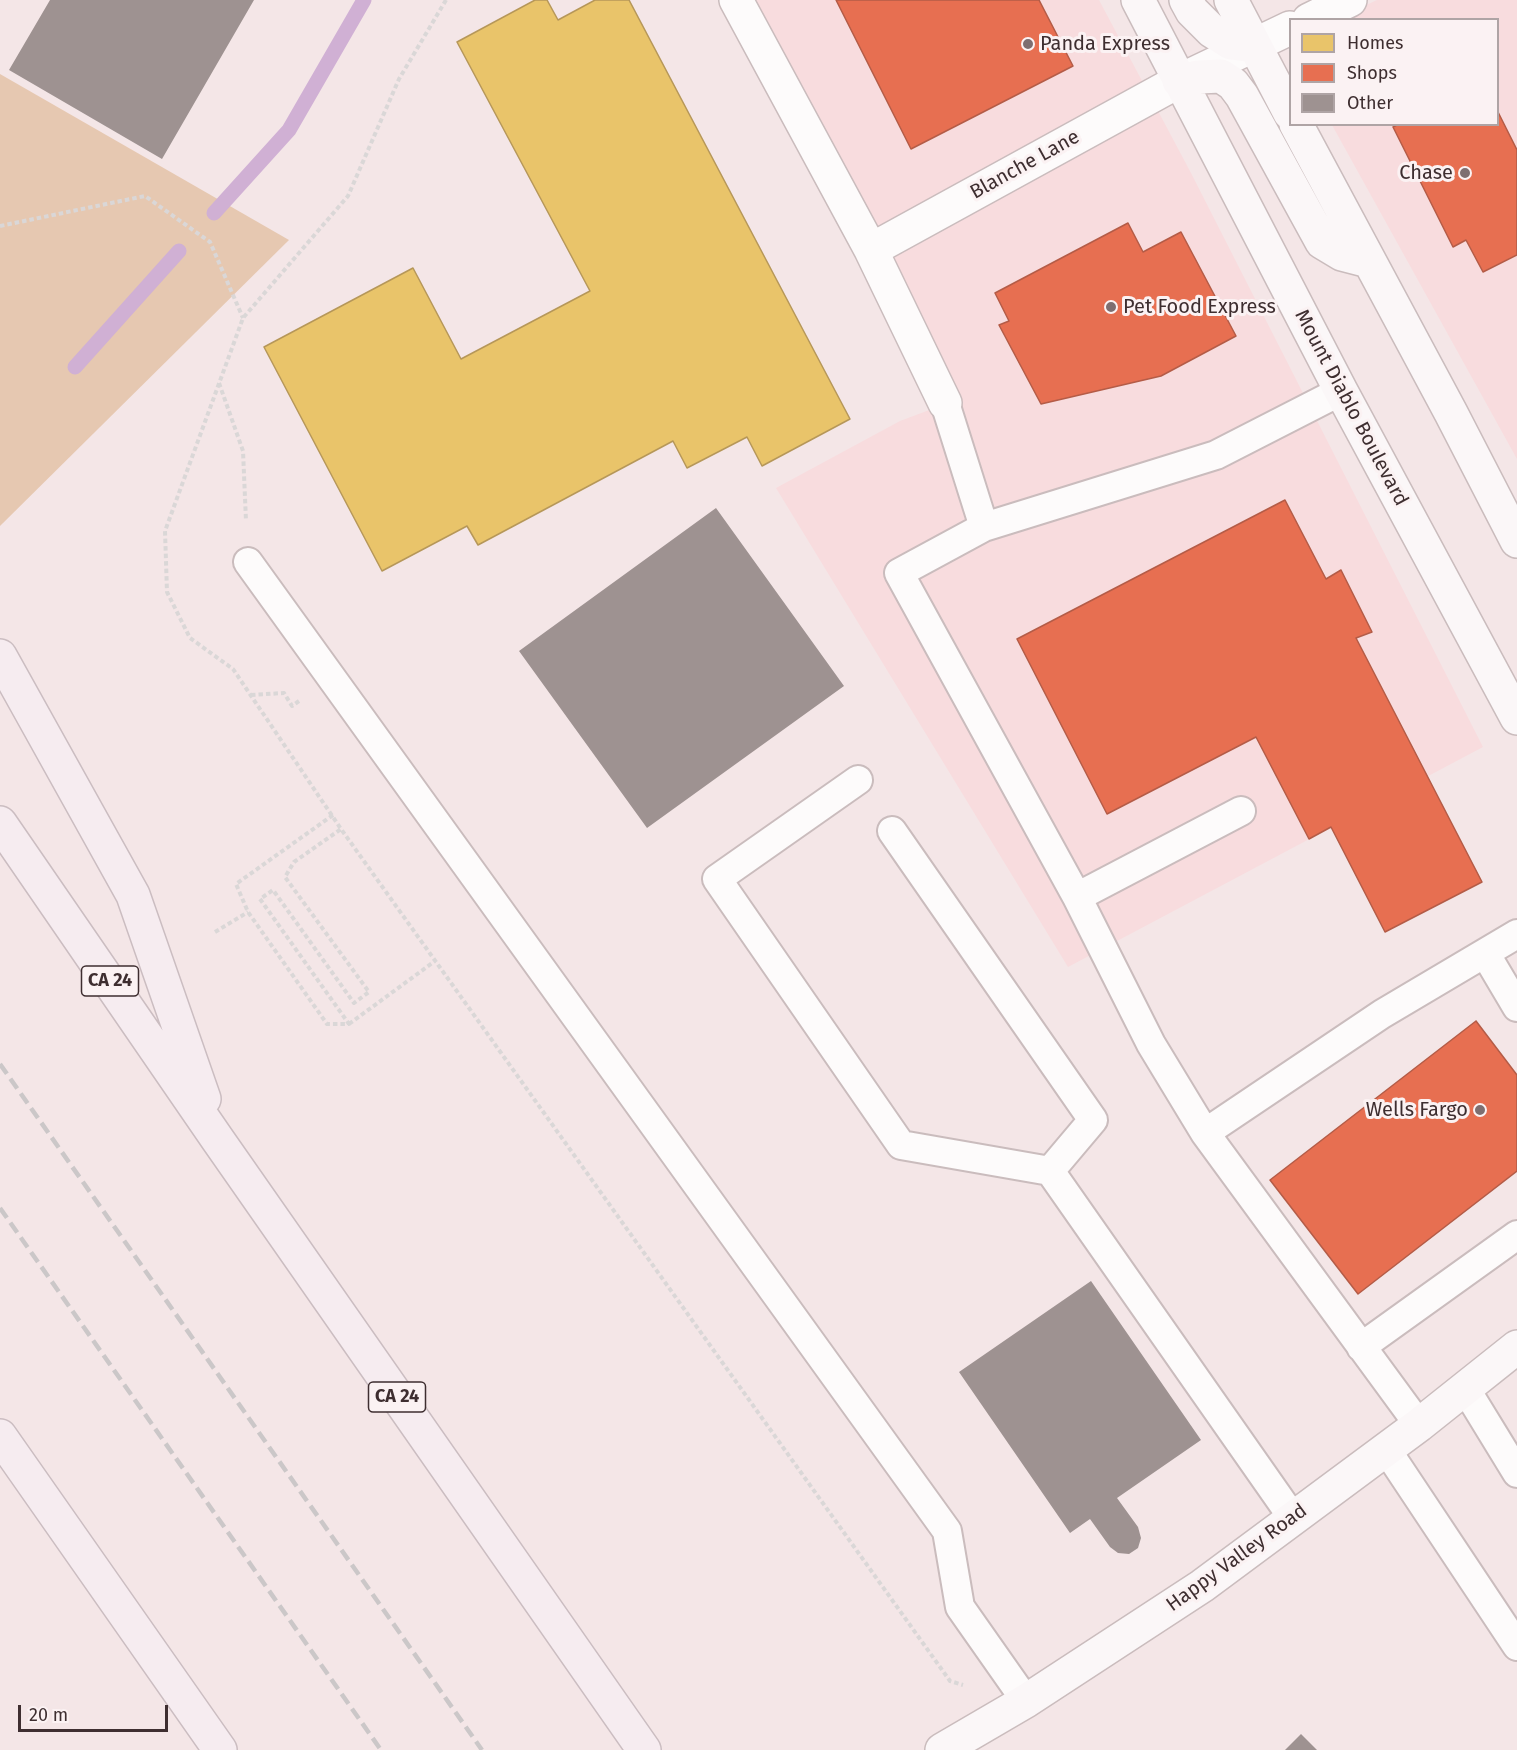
<!DOCTYPE html>
<html>
<head>
<meta charset="utf-8">
<style>
	body { margin:0 }
	#map { position:relative; width:1517px; height:1750px; overflow:hidden; background:#f4e6e7; font-family:"Fira Sans",sans-serif }
	canvas { display:block }
	.legend { position:absolute; left:1289px; top:18px; width:210px; height:108px; box-sizing:border-box; background:#fbf2f3; border:2px solid #afa4a5; margin:0; padding:8px 10px; list-style:none; font-size:18px; color:#3e2e30 }
	.legend li { display:flex; align-items:center; gap:12px; height:30px }
	.legend b { width:30px; border:2px solid #afa4a5 }
	.scale { position:absolute; left:18px; top:1705px; width:150px; height:27px; box-sizing:border-box; border:3px solid #3e2e30; border-top:0; padding-left:8px; font-size:18px; line-height:21px; white-space:nowrap; color:#3e2e30; -webkit-text-stroke:4px #fbf2f3; paint-order:stroke }
</style>
</head>
<body>
<div id="map">
<canvas width="1517" height="1750"></canvas>
<ul class="legend">
<li><b style="height:16px;background:#e9c46a"></b>Homes</li>
<li><b style="height:16px;background:#e76f51"></b>Shops</li>
<li><b style="height:16px;background:#9e9291"></b>Other</li>
</ul>
<div class="scale">20 m</div>
</div>
<script>
const ctx = document.querySelector('canvas').getContext('2d');
ctx.lineJoin = 'round';
function fillPath(path, color) { ctx.fillStyle = color; ctx.fill(path, 'evenodd'); }
const shape = rows => new Path2D(rows.map(r => 'M' + r).join(''));
function strokePath(path, color, width, dash) { ctx.strokeStyle = color; ctx.lineWidth = width; ctx.lineCap = dash ? 'butt' : 'round'; ctx.setLineDash(dash || []); ctx.stroke(path); }
function label(font, color, halo, rows, align = 'center') {
  ctx.font = font + ' "Fira Sans",sans-serif'; ctx.lineWidth = 6; ctx.setLineDash([]); ctx.textBaseline = 'middle'; ctx.strokeStyle = halo; ctx.fillStyle = color; for (const [text, x, y, turn = 0] of rows) {
    ctx.save(); ctx.translate(x, y); ctx.rotate((+turn || 0) * Math.PI / 180); ctx.textAlign = isNaN(turn) ? turn : align; if (halo) ctx.strokeText(text, 0, 0); ctx.fillText(text, 0, 0); ctx.restore();
  }
}
const built = shape([
	[751,0,1099,0,1191,173,1483,747,1068,967,776,488,900,421,956,400],
	[1377,0,1517,0,1517,459,1332,125,1498,124,1498,20,1336,19]
]);
const green = shape([
	[0,74,289,240,0,526]
]);
const homes = shape([
	[535,0,547,0,558,20,595,0,629,0,850,419,762,466,747,437,687,468,673,441,478,545,467,526,382,571,264,347,413,268,461,359,590,291,457,42,535,0]
]);
const shops = shape([
	[836,0,1039,0,1073,66,911,149,836,0],
	[1498,112,1517,150,1517,255,1483,272,1466,240,1453,247,1393,127,1399,124,1498,124,1498,112],
	[1128,223,1143,252,1181,232,1236,336,1161,376,1041,404,999,325,1009,321,995,293,1128,223],
	[1285,500,1326,579,1341,570,1372,632,1356,638,1482,882,1385,932,1331,827,1309,839,1256,737,1107,814,1017,639,1285,500],
	[1476,1021,1517,1075,1517,1171,1358,1294,1270,1180,1476,1021]
]);
const stream = shape([
	[214,213,289,130,364,0],
	[75,367,179,251]
]);
const building = shape([
	[50,0,254,0,162,159,9,70],
	[716,508,844,686,647,828,519,651],
	[1091,1281,1201,1440,1117,1498,1138,1527,1141,1538,1138,1548,1129,1554,1118,1553,1110,1547,1090,1519,1070,1533,959,1372],
	[1301,1734,1317,1750,1285,1750]
]);
const path = shape([
	[446,0,399,79,348,196,243,318,165,531,167,592,190,638,233,669,341,829,950,1681,963,1685],
	[0,226,145,196,210,242,243,318],
	[219,383,243,451,246,521],
	[251,695,284,693,292,706,299,701],
	[333,815,236,884,248,912,327,1024,349,1024,260,899,273,890,354,1003,369,992,285,877,294,862,341,829],
	[215,932,248,912],
	[349,1024,435,961]
]);
const lane = shape([
	[1341,391,1216,455,984,527,899,573,1077,897,1151,1044,1205,1133,1419,1425],
	[945,403,984,527],
	[248,562,947,1531,960,1607,1026,1701],
	[858,780,717,879,901,1145,1050,1171],
	[892,831,1093,1120,1050,1171,1293,1518],
	[1077,897,1241,811],
	[1485,953,1517,1007],
	[1205,1133,1382,1014,1517,934],
	[1361,1347,1517,1235],
	[1465,1388,1517,1473],
	[1386,1449,1517,1646]
]);
const street = shape([
	[736,0,871,250,945,403],
	[1309,20,1350,0],
	[871,250,1179,81,1290,28]
]);
const secondary = shape([
	[1138,0,1341,391,1517,718],
	[1186,0,1192,11,1212,31,1231,43,1254,46],
	[1231,0,1290,113],
	[1179,81,1199,77,1221,76,1233,84,1242,96,1322,242,1342,254,1369,261],
	[1296,124,1451,413,1517,541],
	[942,1750,1026,1701,1202,1586,1419,1425,1517,1347]
]);
const highway = shape([
	[0,656,133,895,204,1099],
	[0,823,218,1140,644,1750],
	[0,1436,220,1750]
]);
const rail = shape([
	[0,1064,482,1750],
	[0,1208,381,1750]
]);
const markers = [
	[1028,44,6,"#7e6e70"],
	[1465,173,6,"#7e6e70"],
	[1111,307,6,"#7e6e70"],
	[1480,1110,6,"#7e6e70"]
];
const shields = [
	[110,981,57],
	[397,1397,57]
];
const shieldNames = [
	["CA 24",110,981],
	["CA 24",397,1397]
];
const poiNames = [
	["Panda Express",1040,44],
	["Chase",1453,173,"right"],
	["Pet Food Express",1123,307],
	["Wells Fargo",1468,1110,"right"]
];
const streetNames = [
	["Blanche Lane",1025,165,-29],
	["Mount Diablo Boulevard",1351,408,62],
	["Happy Valley Road",1237,1558,-36]
];
fillPath(built, '#f8dcde');
fillPath(green, '#e6c8b1');
fillPath(homes, '#e9c46a');
strokePath(homes, '#b69759', 1.5);
fillPath(shops, '#e76f51');
strokePath(shops, '#b45c47', 1.5);
strokePath(stream, '#d0b0d4', 15);
fillPath(building, '#9e9291');
strokePath(lane, '#cabcbd', 32);
strokePath(street, '#cabcbd', 36);
strokePath(secondary, '#cabcbd', 36);
strokePath(highway, '#cbbdc1', 36);
strokePath(path, '#dad7d7', 4, [4.5, 3]);
strokePath(lane, '#fdfbfb', 28);
strokePath(street, '#fdfbfb', 33);
strokePath(secondary, '#fbf7f8', 33);
strokePath(highway, '#f6ecf0', 33);
strokePath(rail, '#cbc7c8', 4.5, [12, 6]);
for (const [x, y, r, color] of markers) { const dot = new Path2D(); dot.arc(x, y, r, 0, 2 * Math.PI); ctx.fillStyle = color; ctx.fill(dot); strokePath(dot, '#fbf2f3', 2); }
for (const [x, y, w] of shields) { const box = new Path2D(); box.roundRect(x - w / 2, y - 15, w, 30, 4.5); ctx.fillStyle = '#fbf2f3'; ctx.fill(box); strokePath(box, '#3e2e30', 1.5); }
label('bold 18px', '#3e2e30', null, shieldNames);
label('20px', '#3e2e30', '#fbf2f3', poiNames, 'left');
label('20px', '#3e2e30', '#fbf2f3', streetNames);
</script>
</body>
</html>
